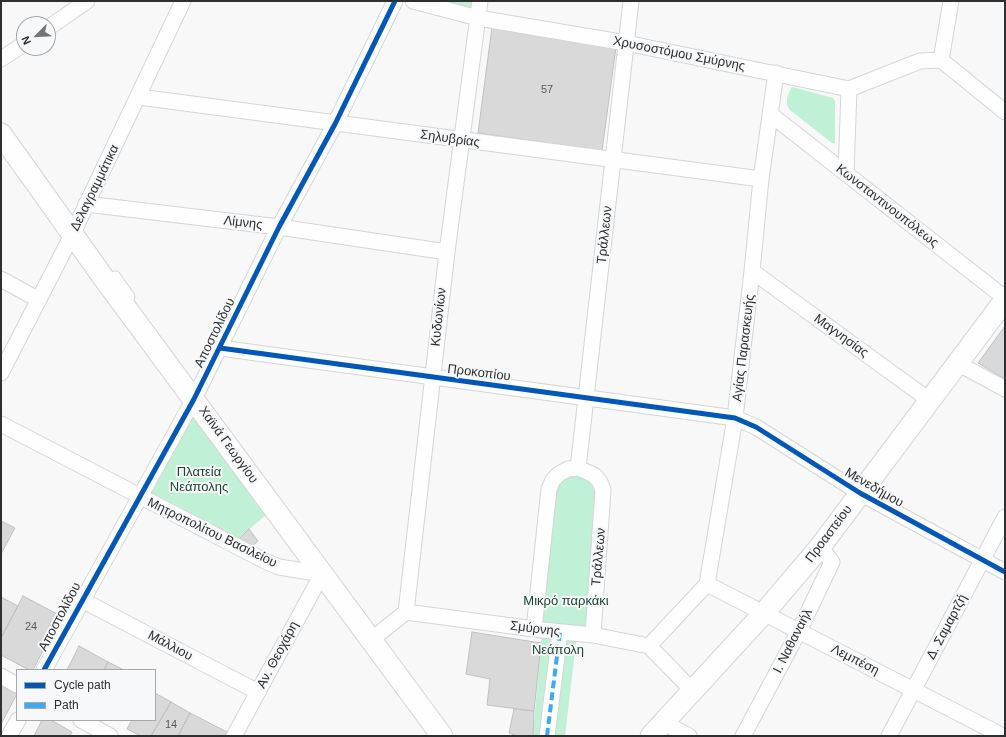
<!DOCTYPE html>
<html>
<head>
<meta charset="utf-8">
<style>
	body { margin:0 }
	#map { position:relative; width:1006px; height:737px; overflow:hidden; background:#f8f8f9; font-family:Arial,sans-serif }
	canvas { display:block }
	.frame { position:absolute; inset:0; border:2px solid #2e2f30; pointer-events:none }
	.legend { position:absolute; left:16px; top:669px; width:140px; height:52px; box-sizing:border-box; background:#f7f8fa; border:1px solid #a7a8a9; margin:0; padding:5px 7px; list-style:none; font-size:12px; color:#2e2f30 }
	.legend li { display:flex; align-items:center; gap:8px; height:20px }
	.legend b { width:20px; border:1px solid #a7a8a9 }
	.north { position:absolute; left:16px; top:16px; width:40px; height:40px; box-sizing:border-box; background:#f7f8fa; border:1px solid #a7a8a9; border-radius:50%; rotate:246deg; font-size:11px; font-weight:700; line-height:16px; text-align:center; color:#2e2f30 }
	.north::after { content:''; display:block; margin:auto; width:14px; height:18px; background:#757576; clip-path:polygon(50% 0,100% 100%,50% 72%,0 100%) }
</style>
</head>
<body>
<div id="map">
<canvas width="1006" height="737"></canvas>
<div class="frame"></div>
<ul class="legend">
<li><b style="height:5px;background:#0057b8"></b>Cycle path</li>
<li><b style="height:5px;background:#3fa9f5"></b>Path</li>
</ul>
<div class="north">N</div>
</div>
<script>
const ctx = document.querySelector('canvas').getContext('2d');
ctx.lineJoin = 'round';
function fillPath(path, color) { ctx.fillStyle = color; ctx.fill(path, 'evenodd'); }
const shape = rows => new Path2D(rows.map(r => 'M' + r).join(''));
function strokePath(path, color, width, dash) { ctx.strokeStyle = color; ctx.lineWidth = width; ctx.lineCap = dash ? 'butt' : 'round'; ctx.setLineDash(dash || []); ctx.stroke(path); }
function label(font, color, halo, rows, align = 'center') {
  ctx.font = font + ' Arial,sans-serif'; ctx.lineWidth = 4; ctx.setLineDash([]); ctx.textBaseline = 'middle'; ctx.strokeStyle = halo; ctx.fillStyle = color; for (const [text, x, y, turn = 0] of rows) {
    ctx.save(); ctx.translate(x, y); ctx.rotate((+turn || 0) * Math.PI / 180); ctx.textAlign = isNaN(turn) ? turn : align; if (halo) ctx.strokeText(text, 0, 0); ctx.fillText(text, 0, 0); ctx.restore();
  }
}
const green = shape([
	[413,1,480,1,478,18],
	[793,87,833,98,835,101,835,143,832,143,790,110,787,105,787,98,791,88],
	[194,399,274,508,232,544,139,497],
	[568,469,600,482,593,635,577,634,565,736,533,736,542,631,549,489]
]);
const building = shape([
	[492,27,616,47,602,151,478,133,492,27],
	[1005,326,1005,379,978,363,1005,326],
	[1,521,15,528,1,554,1,521],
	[249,529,258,541,250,548,239,539,249,529],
	[23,596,61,616,33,670,29,670,1,655,1,638,23,596],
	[1,597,18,606,1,638,1,597],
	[472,632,541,643,534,711,487,705,490,679,466,674,472,632],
	[79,646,108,662,104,670,67,670,79,646],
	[108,662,124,670,104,670,108,662],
	[1,686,17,694,1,724,1,686],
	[155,693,171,702,151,736,141,736,127,729,132,720,155,720,155,693],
	[171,702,190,713,178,736,151,736,171,702],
	[514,709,534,711,533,736,517,736,509,733,514,709],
	[190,713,227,732,225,736,178,736,190,713],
	[42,720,51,720,72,732,70,736,34,736,42,720]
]);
const lane = shape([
	[109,276,116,275,131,296,128,306]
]);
const street = shape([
	[413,1,478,18,626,43,849,89,920,61,941,60],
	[48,28,87,1],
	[1,59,24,44],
	[941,60,1005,112],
	[941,60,951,1],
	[139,97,761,179],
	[770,114,1005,298],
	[846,174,849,89],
	[86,204,279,227,447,252],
	[752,271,929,400],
	[1,279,39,300],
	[220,348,735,418,756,427,860,493,1005,572],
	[957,363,1005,389],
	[1,373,72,235,183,1],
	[1,424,265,561,279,567,322,574,234,736],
	[578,468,631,1],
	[707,584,1003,736],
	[82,600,258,692],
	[406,612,542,630,593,635,649,646,693,691],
	[534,629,549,489,553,480,559,474,568,469,578,468,594,475,600,482,603,490,593,635],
	[371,640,406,612,447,252,480,1],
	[649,646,707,584,735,418,752,271,761,179,776,73],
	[44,670,194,399,279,227,335,124,395,1],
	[1,676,17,685],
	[81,720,110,736],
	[664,723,689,736],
	[9,736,18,720],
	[547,736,560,632],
	[743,736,799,631,832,562,820,547],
	[889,736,1005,517]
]);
const secondary = shape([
	[1,134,103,277,442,736],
	[651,736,764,613,820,547,1005,300]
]);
const quiet = shape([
	[547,736,560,632]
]);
const cycleway = shape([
	[220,348,735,418,756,427,860,493,1005,572],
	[44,670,194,399,279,227,335,124,395,1]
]);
const numberNames = [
	["57",547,90],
	["24",31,627],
	["14",171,725]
];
const streetNames = [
	["Χρυσοστόμου Σμύρνης",679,54,11],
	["Σηλυβρίας",450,139,8],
	["Δελαγραμμάτικα",95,188,-64],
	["Κωνσταντινουπόλεως",887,206,38],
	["Λίμνης",243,223,7],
	["Τράλλεων",605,235,-84],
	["Κυδωνίων",439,317,-84],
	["Αποστολίδου",215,333,-64],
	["Μαγνησίας",841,336,36],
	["Αγίας Παρασκευής",744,348,-83],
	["Προκοπίου",479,373,7],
	["Χαϊνά Γεωργίου",228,445,54],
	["Μενεδήμου",874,488,30],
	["Μητροπολίτου Βασιλείου",212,533,26],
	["Προαστείου",829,534,-53],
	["Τράλλεων",599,557,-85],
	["Αποστολίδου",60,617,-62],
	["Δ. Σαμαρτζή",947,627,-62],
	["Σμύρνης",535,629,7],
	["Ι. Ναθαναήλ",793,641,-63],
	["Μάλλιου",170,646,28],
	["Αν. Θεοχάρη",278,655,-62],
	["Λεμπέση",855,660,27]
];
const parkNames = [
	["Πλατεία",199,472],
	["Νεάπολης",199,487],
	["Μικρό παρκάκι",566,601],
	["Νεάπολη",558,650]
];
fillPath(green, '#c0f0d5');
fillPath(building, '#d9d9da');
strokePath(building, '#c0c0c1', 1);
strokePath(lane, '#d4d5d5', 9);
strokePath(street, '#d4d5d5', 17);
strokePath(secondary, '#d4d5d5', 23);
strokePath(lane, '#fefefe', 7);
strokePath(street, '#fefefe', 15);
strokePath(secondary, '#fefefe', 21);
strokePath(quiet, '#3fa9f5', 4, [8, 4]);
strokePath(cycleway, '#0057b8', 5);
label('11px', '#595a5a', null, numberNames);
label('13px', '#2e2f30', '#f7f8fa', streetNames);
label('13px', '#1d4630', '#f7f8fa', parkNames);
</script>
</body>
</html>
